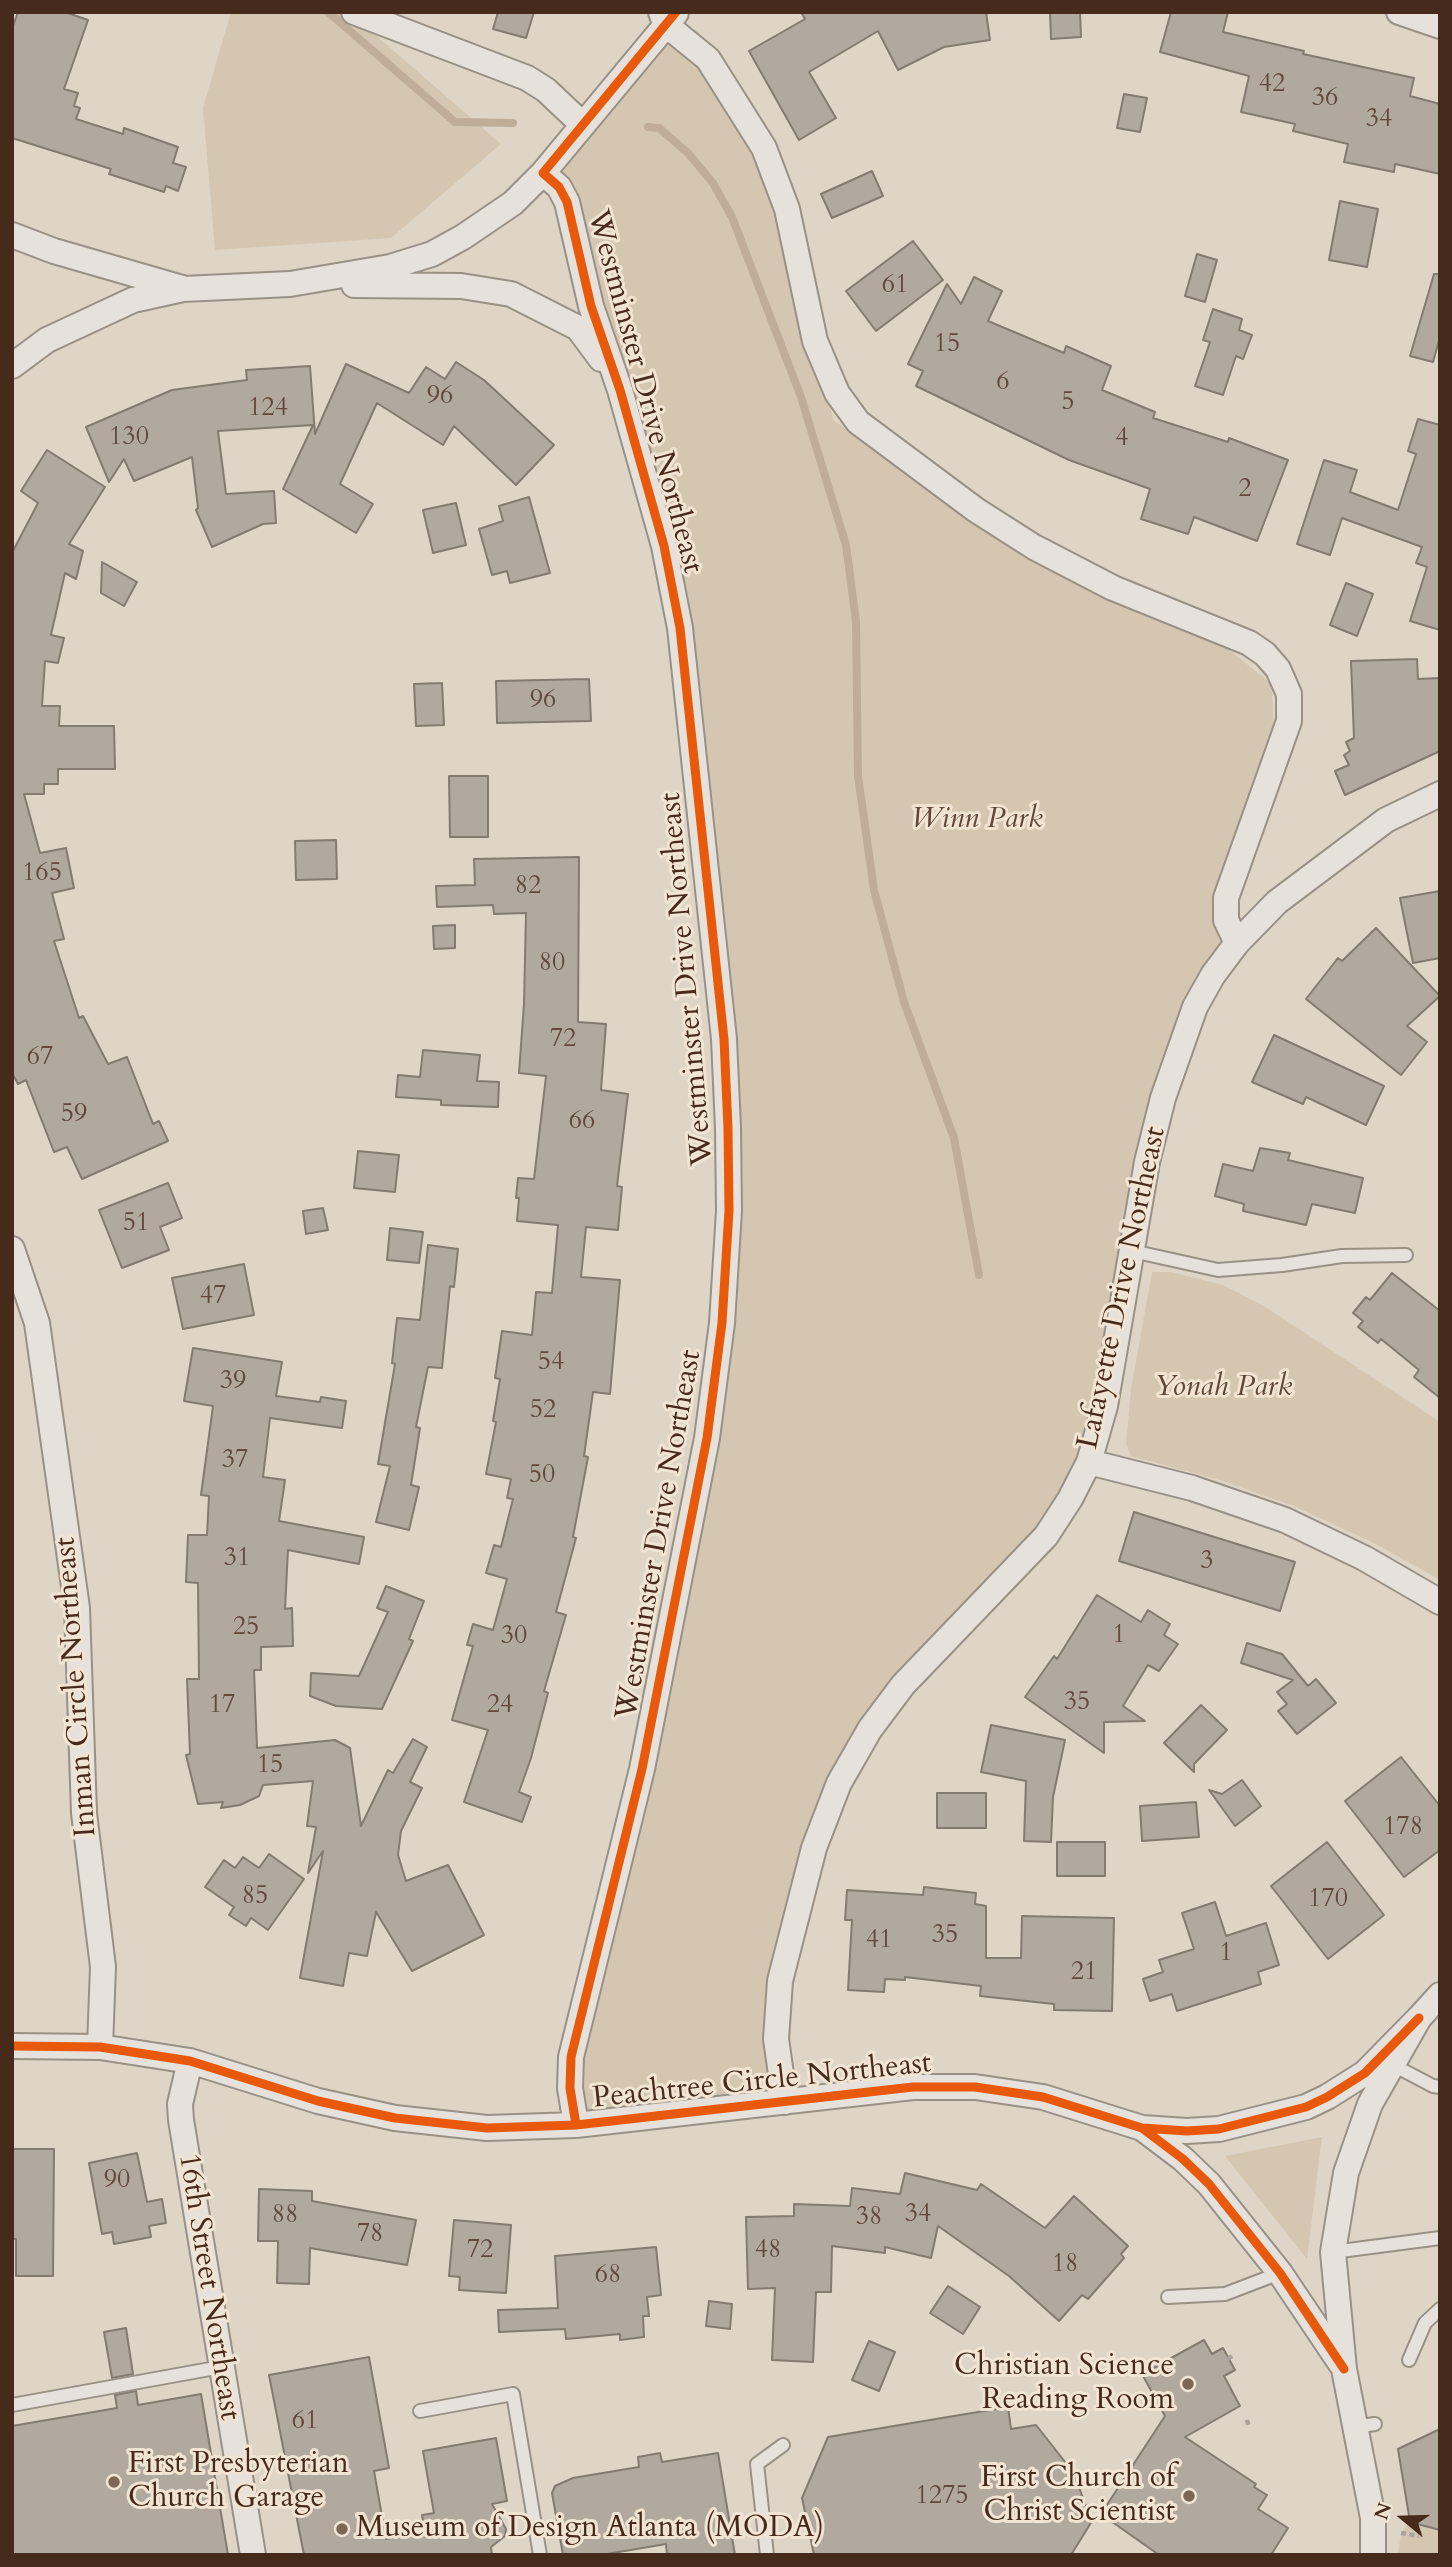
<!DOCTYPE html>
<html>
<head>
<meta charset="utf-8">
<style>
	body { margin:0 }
	#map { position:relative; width:1452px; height:2567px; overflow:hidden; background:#ded5c6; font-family:Cardo,serif }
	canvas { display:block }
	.frame { position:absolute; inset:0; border:14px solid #462b1c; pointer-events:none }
	.north { position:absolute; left:1368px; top:2483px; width:70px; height:70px; -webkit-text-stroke:5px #f1e4d3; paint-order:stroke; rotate:289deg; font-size:19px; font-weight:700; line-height:28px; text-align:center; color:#462b1c }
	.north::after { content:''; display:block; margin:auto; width:24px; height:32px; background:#462b1c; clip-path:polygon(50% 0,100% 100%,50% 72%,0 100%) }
</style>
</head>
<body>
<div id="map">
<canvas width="1452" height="2567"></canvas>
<div class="frame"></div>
<div class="north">N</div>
</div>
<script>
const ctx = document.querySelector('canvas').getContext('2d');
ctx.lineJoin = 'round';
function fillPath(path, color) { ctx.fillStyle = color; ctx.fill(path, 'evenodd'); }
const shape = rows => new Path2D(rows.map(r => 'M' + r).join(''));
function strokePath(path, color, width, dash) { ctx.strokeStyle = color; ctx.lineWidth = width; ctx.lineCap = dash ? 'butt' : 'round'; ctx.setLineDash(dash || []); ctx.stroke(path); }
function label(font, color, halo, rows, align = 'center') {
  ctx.font = font + ' Cardo,serif'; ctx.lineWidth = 6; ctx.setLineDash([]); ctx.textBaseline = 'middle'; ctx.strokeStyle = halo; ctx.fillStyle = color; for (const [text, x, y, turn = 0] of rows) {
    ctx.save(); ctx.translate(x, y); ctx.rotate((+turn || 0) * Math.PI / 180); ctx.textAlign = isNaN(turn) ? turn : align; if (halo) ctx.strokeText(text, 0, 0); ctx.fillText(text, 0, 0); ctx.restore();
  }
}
const green = shape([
	[231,12,349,12,501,144,391,238,215,250,203,108],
	[679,33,778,159,833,420,1032,549,1200,627,1272,684,1275,766,1162,1125,1085,1468,981,1594,849,1773,801,1942,773,2114,583,2123,578,2058,724,1364,722,1066,703,705,629,414,550,173],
	[1152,1272,1171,1272,1223,1285,1264,1306,1440,1422,1440,1580,1376,1544,1294,1506,1223,1481,1131,1456,1126,1444,1131,1389],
	[1322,2137,1307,2259,1225,2156],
	[1410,2522,1440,2530,1440,2555,1398,2555,1401,2533]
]);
const stream = shape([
	[328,12,455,122,513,123],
	[648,127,659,128,688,153,713,183,732,217,801,397,846,545,856,621,858,776,874,890,904,1002,954,1138,979,1275]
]);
const building = shape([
	[18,12,65,12,88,20,64,89,78,93,74,106,80,108,76,119,123,134,124,128,178,147,173,163,186,167,178,191,166,186,164,192,109,174,111,169,12,138,12,29,18,12],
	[498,12,534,12,526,38,493,29,498,12],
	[801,12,986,12,990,40,944,47,898,70,878,31,809,72,836,118,799,140,749,51,805,19,801,12],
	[1050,12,1080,12,1081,37,1051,39,1050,12],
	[1171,12,1228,12,1223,32,1304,51,1303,54,1414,78,1410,96,1440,104,1440,174,1395,164,1394,172,1344,162,1348,144,1293,131,1295,124,1241,112,1249,76,1160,52,1171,12],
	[1124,94,1147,98,1140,132,1117,128,1124,94],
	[872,171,883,196,832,218,821,194,872,171],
	[1340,201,1378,209,1367,267,1329,260,1340,201],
	[913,241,943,280,876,331,846,291,913,241],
	[1197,254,1217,260,1205,302,1185,296,1197,254],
	[1434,274,1440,274,1440,337,1433,362,1410,356,1434,274],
	[974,277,1002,291,988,321,1064,353,1066,346,1111,366,1102,390,1155,412,1153,418,1228,442,1229,438,1288,460,1257,541,1194,517,1188,534,1141,519,1150,489,1069,460,916,386,923,371,908,364,947,284,961,304,974,277],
	[1213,309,1242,319,1239,330,1252,335,1243,359,1236,356,1223,395,1195,386,1210,342,1203,340,1213,309],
	[456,362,484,380,554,445,516,485,454,426,443,445,377,403,340,484,373,504,356,533,283,489,313,425,218,431,226,494,274,491,276,523,263,524,212,547,196,510,198,508,192,457,134,481,124,459,109,482,86,427,172,390,247,380,246,370,310,366,315,434,346,364,409,393,426,367,445,379,456,362],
	[1418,419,1440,425,1440,630,1410,621,1427,567,1416,563,1422,547,1342,518,1330,555,1297,544,1324,460,1357,470,1350,492,1398,510,1416,454,1408,451,1418,419],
	[47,450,105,487,69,544,83,551,76,579,65,573,51,635,64,638,58,663,45,661,42,706,60,706,59,726,114,726,115,769,58,769,58,784,44,784,44,794,24,794,40,853,66,848,74,888,52,893,64,939,54,941,79,1018,83,1016,108,1064,127,1057,153,1124,159,1121,168,1141,82,1179,67,1147,54,1152,26,1080,18,1084,12,1073,12,553,38,503,21,491,47,450],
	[529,497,550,573,510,583,507,571,492,575,479,529,503,521,499,506,529,497],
	[456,503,466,545,433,553,423,510,456,503],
	[102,562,137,582,124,606,101,593,102,562],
	[1346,583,1373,594,1357,636,1330,625,1346,583],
	[1417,659,1418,679,1440,678,1440,751,1345,795,1335,771,1349,765,1344,755,1350,751,1346,742,1354,738,1351,661,1417,659],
	[589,679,591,721,497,723,496,681,589,679],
	[442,683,444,725,416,726,414,684,442,683],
	[449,776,488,776,488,837,450,837,449,776],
	[336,840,337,879,296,880,295,841,336,840],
	[579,857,578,1022,606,1024,601,1090,628,1094,617,1186,622,1187,618,1230,586,1227,581,1277,620,1280,610,1394,593,1392,584,1456,588,1457,573,1537,576,1538,556,1612,566,1615,544,1691,548,1693,531,1758,519,1792,531,1797,522,1822,464,1802,488,1730,452,1720,473,1646,467,1645,473,1624,493,1630,507,1579,486,1573,494,1545,501,1547,513,1499,507,1498,511,1479,486,1474,496,1422,493,1421,500,1379,495,1378,502,1331,532,1335,536,1292,552,1293,558,1225,517,1221,519,1198,516,1198,518,1178,534,1179,546,1076,519,1073,524,1004,526,913,494,914,493,905,437,907,436,886,475,885,474,859,579,857],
	[1440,891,1440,958,1413,963,1400,898,1440,891],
	[455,925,455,948,434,949,433,926,455,925],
	[1376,928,1440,996,1407,1026,1427,1042,1401,1075,1306,999,1338,958,1342,961,1376,928],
	[1274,1035,1384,1086,1366,1125,1306,1097,1303,1104,1252,1082,1274,1035],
	[423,1050,480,1055,477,1081,499,1082,498,1107,441,1105,441,1100,396,1097,398,1075,420,1077,423,1050],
	[1260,1148,1290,1153,1288,1160,1363,1178,1355,1213,1312,1204,1306,1225,1243,1211,1244,1204,1215,1196,1223,1164,1253,1171,1260,1148],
	[358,1151,399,1155,395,1192,354,1188,358,1151],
	[168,1183,182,1218,160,1227,169,1250,122,1268,99,1210,168,1183],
	[323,1208,328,1230,306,1234,303,1211,323,1208],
	[390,1228,423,1232,419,1263,387,1260,390,1228],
	[428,1245,458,1249,454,1287,450,1286,442,1368,428,1367,416,1427,420,1428,411,1485,419,1487,409,1530,376,1522,390,1466,378,1464,395,1364,392,1363,397,1318,420,1320,428,1245],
	[244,1264,254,1315,183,1329,172,1278,244,1264],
	[1392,1273,1440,1311,1440,1398,1414,1377,1419,1370,1381,1339,1378,1343,1358,1327,1363,1321,1353,1313,1366,1297,1370,1300,1392,1273],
	[193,1348,282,1362,276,1396,320,1402,321,1397,346,1401,342,1428,270,1418,263,1477,285,1480,279,1521,364,1537,359,1564,288,1550,285,1609,292,1608,293,1646,261,1647,261,1670,254,1670,257,1748,335,1740,350,1748,361,1826,388,1770,393,1773,413,1739,427,1747,410,1782,422,1788,401,1831,398,1855,406,1881,448,1865,484,1935,412,1971,376,1912,367,1956,349,1953,343,1986,300,1978,323,1851,308,1873,316,1827,307,1826,313,1781,263,1785,259,1796,240,1805,221,1808,223,1802,198,1804,186,1755,190,1754,187,1679,199,1679,198,1583,186,1582,188,1535,207,1535,209,1496,201,1495,213,1406,184,1401,193,1348],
	[1134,1512,1295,1562,1280,1611,1119,1561,1134,1512],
	[386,1586,424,1601,409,1639,413,1641,382,1709,336,1706,310,1696,311,1673,359,1676,388,1612,377,1608,386,1586],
	[1097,1595,1141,1622,1148,1610,1170,1624,1164,1635,1178,1644,1159,1671,1148,1665,1123,1706,1145,1721,1104,1722,1104,1753,1025,1697,1054,1656,1057,1659,1097,1595],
	[1247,1643,1282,1654,1308,1686,1316,1679,1336,1703,1297,1734,1278,1711,1287,1704,1277,1692,1293,1680,1241,1663,1247,1643],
	[1201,1705,1227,1730,1194,1764,1194,1772,1164,1743,1201,1705],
	[991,1725,1065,1740,1053,1797,1051,1842,1024,1841,1026,1781,981,1772,991,1725],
	[1401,1757,1440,1806,1440,1850,1404,1877,1345,1801,1401,1757],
	[1242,1780,1261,1806,1235,1826,1209,1790,1222,1794,1242,1780],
	[937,1793,986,1793,986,1828,937,1828,937,1793],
	[1196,1802,1199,1837,1142,1841,1140,1806,1196,1802],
	[1057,1842,1105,1842,1105,1876,1057,1876,1057,1842],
	[1327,1842,1384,1915,1328,1959,1271,1886,1327,1842],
	[269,1854,304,1879,268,1930,251,1918,246,1926,229,1915,234,1907,205,1887,224,1860,235,1868,243,1857,259,1868,269,1854],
	[924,1887,976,1893,975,1904,986,1906,986,1958,1021,1958,1022,1916,1114,1918,1112,2011,1054,2010,1054,2004,980,1996,981,1986,905,1977,905,1980,885,1979,884,1992,848,1990,852,1920,845,1920,847,1890,923,1895,924,1887],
	[1215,1902,1226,1936,1266,1923,1279,1965,1258,1972,1261,1984,1177,2011,1172,1994,1150,2001,1143,1979,1163,1972,1159,1960,1194,1949,1182,1913,1215,1902],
	[12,2149,54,2149,53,2276,16,2276,16,2239,12,2239,12,2149],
	[137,2153,147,2202,162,2199,166,2223,149,2226,151,2237,114,2244,112,2232,102,2234,89,2163,137,2153],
	[905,2173,977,2190,981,2184,1045,2228,1074,2196,1128,2246,1121,2254,1124,2258,1088,2299,1082,2295,1059,2321,1009,2276,938,2226,931,2258,885,2247,885,2253,832,2246,831,2292,816,2292,813,2362,772,2360,775,2288,748,2289,746,2217,794,2216,794,2204,850,2206,852,2188,900,2194,905,2173],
	[259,2189,312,2191,312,2201,416,2220,407,2265,310,2248,309,2284,277,2283,278,2241,258,2241,259,2189],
	[454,2220,511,2225,506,2293,459,2290,460,2277,449,2276,454,2220],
	[656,2247,661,2295,647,2297,649,2316,643,2316,644,2337,620,2340,620,2334,566,2339,565,2329,499,2332,498,2310,558,2308,555,2256,656,2247],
	[948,2286,980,2307,963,2334,930,2313,948,2286],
	[709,2301,732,2304,730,2329,706,2326,709,2301],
	[126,2328,133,2374,112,2378,104,2332,126,2328],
	[1204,2340,1212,2354,1223,2348,1235,2370,1224,2376,1240,2406,1185,2437,1256,2484,1254,2487,1267,2495,1258,2509,1288,2528,1271,2555,1159,2555,1101,2514,1165,2416,1142,2374,1204,2340],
	[869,2341,895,2352,879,2391,852,2380,869,2341],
	[369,2357,389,2468,374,2471,386,2539,425,2532,422,2515,434,2513,423,2451,496,2438,507,2501,492,2504,506,2529,505,2536,491,2547,492,2555,304,2555,269,2375,369,2357],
	[136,2391,138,2405,201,2394,228,2555,12,2555,12,2426,117,2408,115,2395,136,2391],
	[1008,2407,1011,2429,1036,2425,1073,2472,1092,2521,1071,2555,814,2555,802,2498,828,2437,1008,2407],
	[1440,2429,1440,2530,1410,2522,1398,2449,1440,2429],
	[660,2453,662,2462,718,2453,735,2555,667,2555,666,2544,601,2555,563,2555,552,2493,555,2486,573,2478,639,2467,638,2457,660,2453]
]);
const path = shape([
	[1228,2359,1232,2356],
	[1247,2420,1249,2428],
	[1401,2533,1419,2536]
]);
const service = shape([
	[1132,1251,1218,1270,1282,1265,1342,1256,1406,1255],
	[1391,2064,1433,2086,1440,2087],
	[1333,2252,1440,2238],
	[1168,2297,1225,2294,1280,2273],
	[1409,2360,1425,2323,1440,2309],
	[12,2405,221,2367],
	[420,2411,513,2394,540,2555],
	[1354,2427,1375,2424],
	[767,2555,757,2464,783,2445]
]);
const minor = shape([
	[354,12,527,78,546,90,582,124],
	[661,12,665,24,708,59,764,148,787,209,815,341,837,393,858,422,976,510,1034,547,1113,588,1249,643,1265,654,1278,669,1289,694,1289,721,1226,898,1226,920,1237,943],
	[1399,12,1440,26],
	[543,173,559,187,567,202,591,306,620,390,664,546,680,628,724,1039,728,1128,729,1211,722,1323,707,1438,642,1769,571,2057,570,2088,576,2125],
	[12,235,54,251,182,288],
	[354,285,461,286,511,294,578,328,601,359],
	[12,366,47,340,133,300,183,289,290,284,390,267,432,254,463,237,513,203,543,173,676,13],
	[12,1249,37,1323,77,1608,84,1813,103,1967,100,2047],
	[1089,1462,1192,1488,1285,1520,1364,1558,1440,1602],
	[12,2046,100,2047,190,2061,318,2101,395,2118,487,2128,576,2125,913,2087,975,2087,1043,2097,1142,2128,1187,2131,1219,2129,1306,2107,1327,2097,1365,2073,1419,2018],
	[190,2061,180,2104,181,2120,253,2555],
	[785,2102,776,2039,780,1981,814,1848,839,1783,870,1729,903,1685,1046,1536,1070,1499,1089,1462,1105,1406,1147,1162,1163,1098,1195,1007,1213,975,1237,943,1277,902,1386,820,1440,794],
	[1142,2128,1183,2159,1209,2184,1280,2273,1341,2364],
	[1373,2555,1373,2518,1344,2369,1333,2252,1346,2173,1370,2104,1419,2018,1440,1995]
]);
const cycleway = shape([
	[12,2046,100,2047,190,2061,318,2101,395,2118,487,2128,576,2125,913,2087,975,2087,1043,2097,1142,2128,1187,2131,1219,2129,1306,2107,1327,2097,1365,2073,1419,2018],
	[576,2125,570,2088,571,2057,642,1769,707,1438,722,1323,729,1211,728,1128,724,1039,680,628,664,546,620,390,591,306,567,202,559,187,543,173,676,12],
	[1142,2128,1183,2159,1209,2184,1280,2273,1344,2369]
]);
const markers = [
	[1188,2384,7,"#7b6658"],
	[114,2482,7,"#7b6658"],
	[1189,2496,7,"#7b6658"],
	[342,2529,7,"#7b6658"]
];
const numberNames = [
	["42",1272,85],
	["36",1325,99],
	["34",1379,120],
	["61",895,286],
	["15",947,345],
	["6",1003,383],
	["96",440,397],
	["5",1068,403],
	["124",268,409],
	["130",129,438],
	["4",1122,439],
	["2",1245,490],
	["96",543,701],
	["165",42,874],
	["82",528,887],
	["80",552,964],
	["72",563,1040],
	["67",40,1058],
	["59",74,1115],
	["66",582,1122],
	["51",136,1224],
	["47",213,1297],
	["54",551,1363],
	["39",233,1382],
	["52",543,1411],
	["37",235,1461],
	["50",542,1476],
	["31",237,1559],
	["3",1207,1562],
	["25",246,1628],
	["1",1119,1636],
	["30",514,1637],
	["35",1077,1703],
	["17",222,1706],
	["24",500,1706],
	["15",270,1766],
	["178",1403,1828],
	["85",255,1897],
	["170",1328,1900],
	["35",945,1936],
	["41",879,1941],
	["1",1226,1954],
	["21",1084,1973],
	["90",117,2181],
	["34",918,2215],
	["88",285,2216],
	["38",869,2218],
	["78",370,2235],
	["72",480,2251],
	["48",768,2251],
	["18",1065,2265],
	["68",608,2276],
	["61",305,2422],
	["1275",942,2497]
];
const streetNames = [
	["Westminster Drive Northeast",644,392,75],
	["Westminster Drive Northeast",688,979,-95],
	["Lafayette Drive Northeast",1123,1288,-78],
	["Westminster Drive Northeast",660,1535,-80],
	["Inman Circle Northeast",77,1687,-94],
	["Peachtree Circle Northeast",762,2082,-6],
	["16th Street Northeast",208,2287,81]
];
const parkNames = [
	["Winn Park",977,820],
	["Yonah Park",1223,1388]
];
const poiNames = [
	["Christian Science",1174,2367],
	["Reading Room",1174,2401],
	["First Presbyterian",128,2465,"left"],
	["Church Garage",128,2499,"left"],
	["First Church of",1175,2479],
	["Christ Scientist",1175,2513],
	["Museum of Design Atlanta (MODA)",356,2529,"left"]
];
fillPath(green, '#d5c6b2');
strokePath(stream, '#bfad99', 8);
fillPath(building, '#b1a99e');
strokePath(building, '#837a70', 2);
strokePath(service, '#999086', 16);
strokePath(minor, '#999086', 28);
strokePath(path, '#aba49c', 4.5, [5, 3.5]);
strokePath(service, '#e6e1da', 12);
strokePath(minor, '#e6e1da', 24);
strokePath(cycleway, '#e8590c', 9);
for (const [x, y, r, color] of markers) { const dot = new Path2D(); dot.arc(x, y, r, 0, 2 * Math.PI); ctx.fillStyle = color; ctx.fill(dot); strokePath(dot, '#f1e4d3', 2.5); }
label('26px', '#614a3c', null, numberNames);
label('30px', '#462b1c', '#f1e4d3', streetNames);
label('italic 30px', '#614737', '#f1e4d3', parkNames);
label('30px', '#462b1c', '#f1e4d3', poiNames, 'right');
</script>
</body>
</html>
